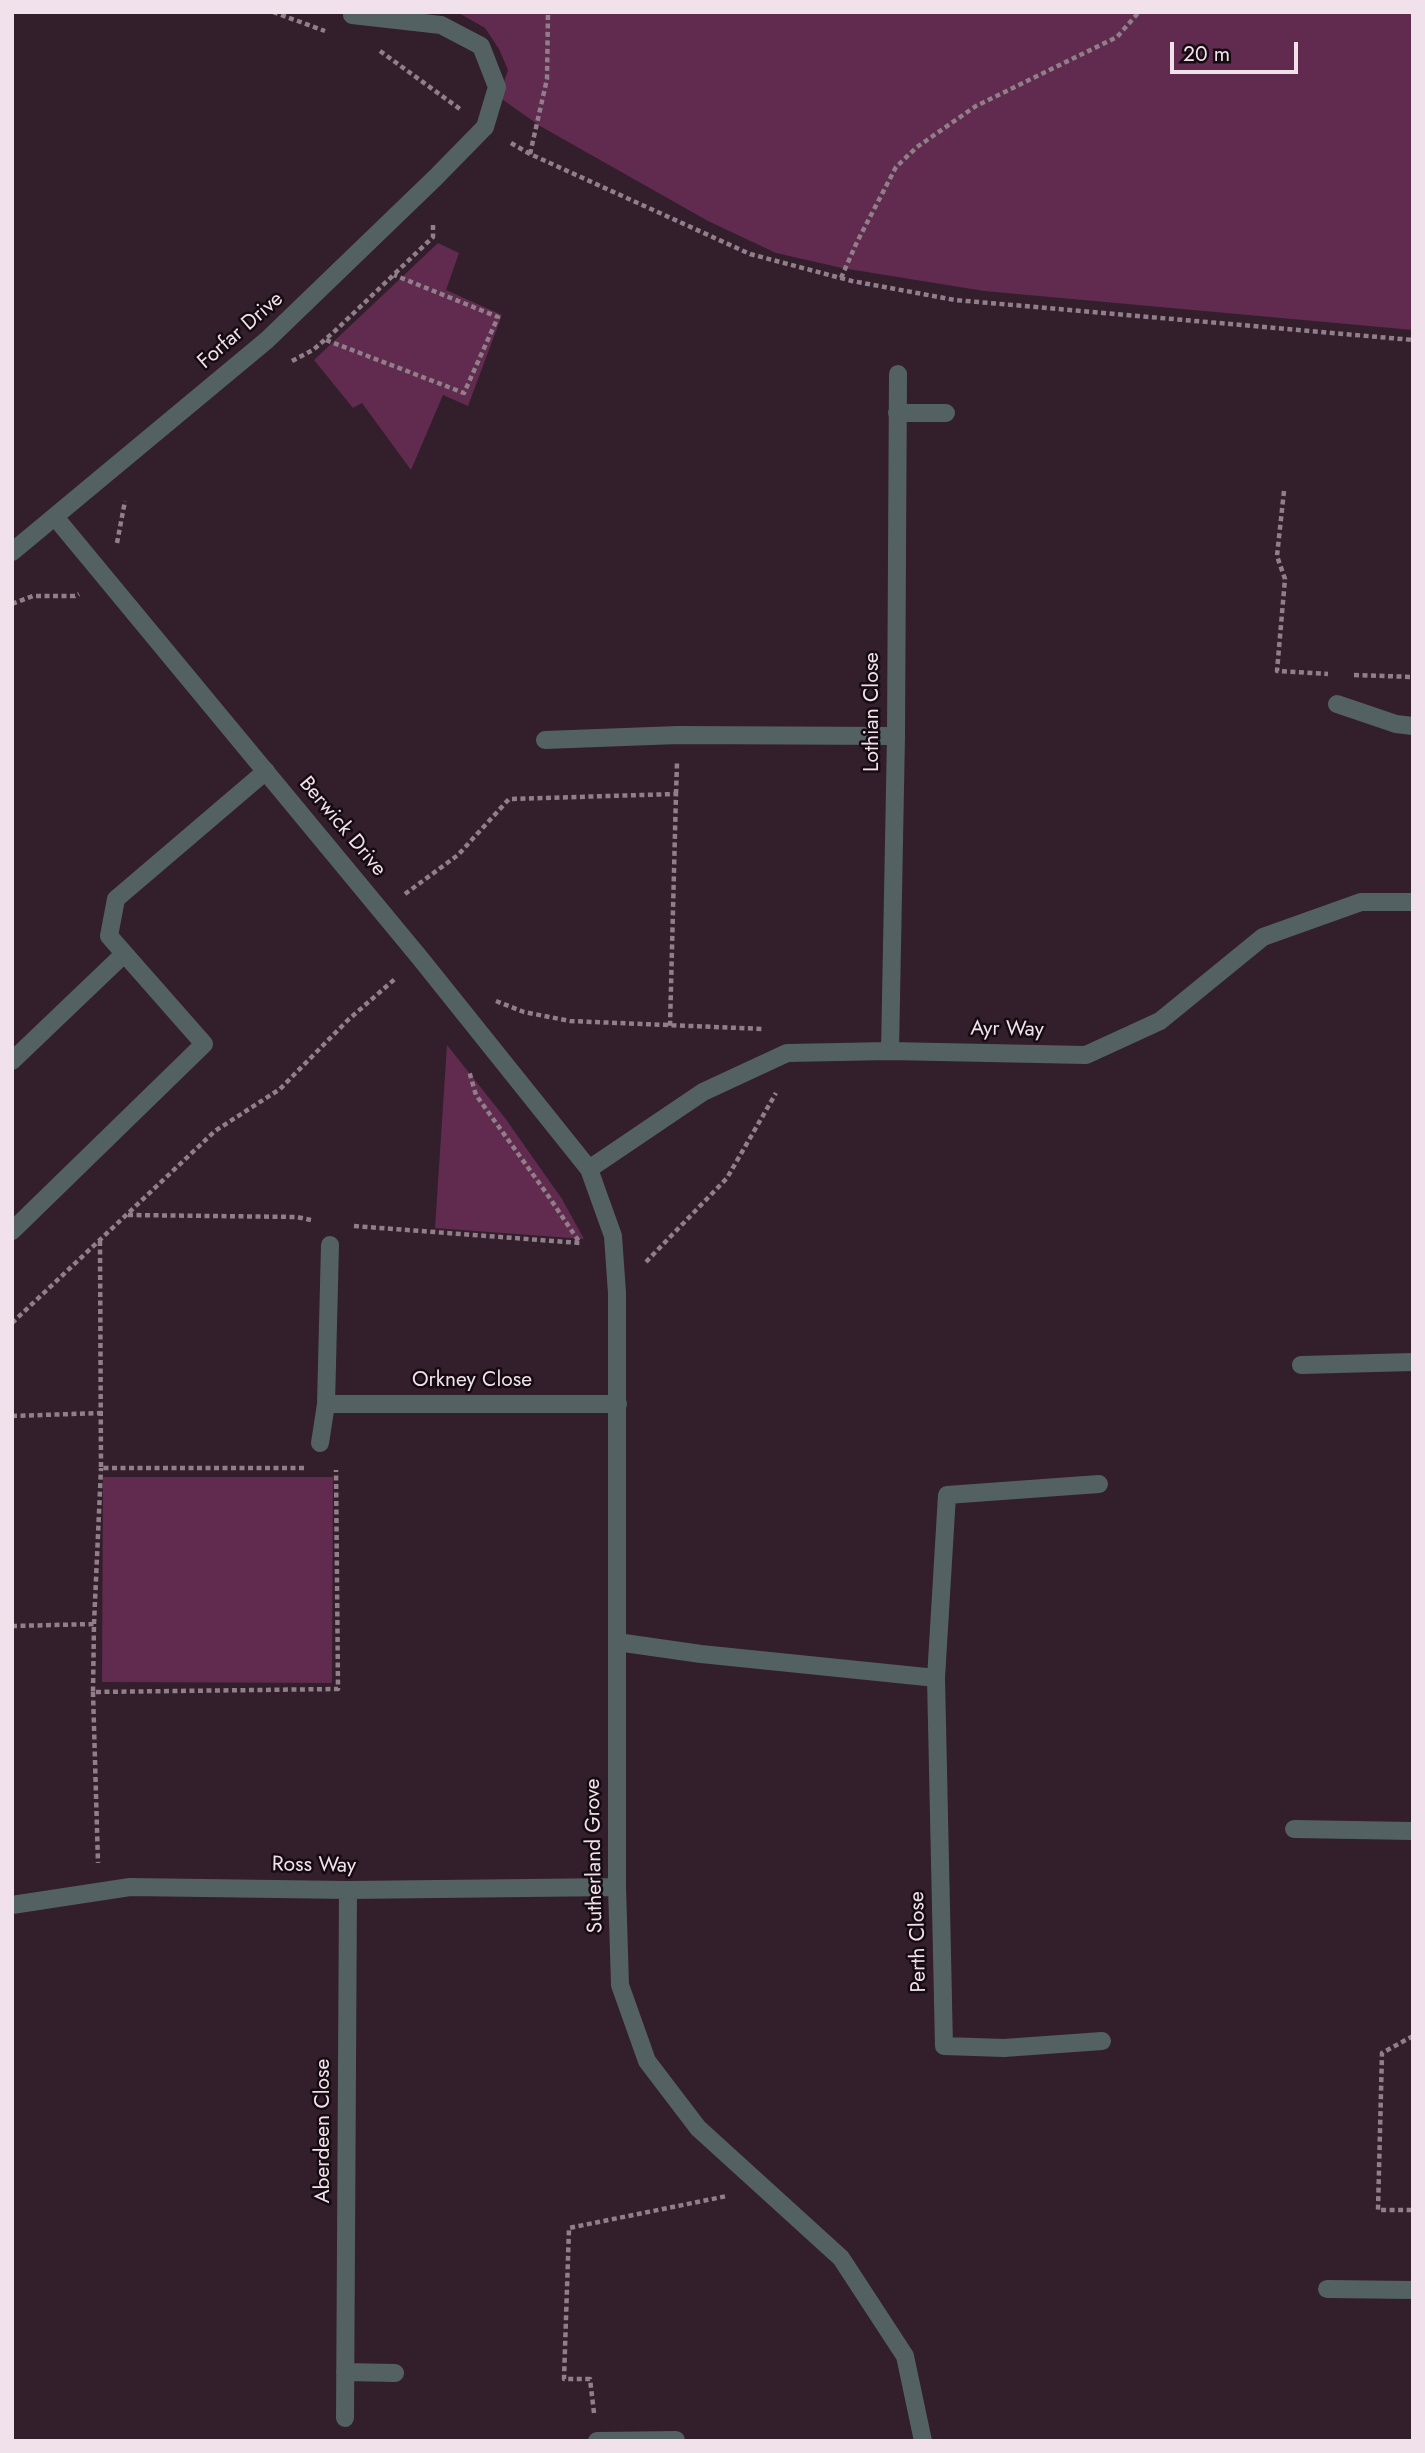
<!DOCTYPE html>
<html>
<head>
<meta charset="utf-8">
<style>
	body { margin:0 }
	#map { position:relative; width:1425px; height:2453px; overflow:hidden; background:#331e2b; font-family:Jost,sans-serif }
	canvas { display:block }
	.frame { position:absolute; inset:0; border:14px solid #f0e1ea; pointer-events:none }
	.scale { position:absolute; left:1170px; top:42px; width:128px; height:32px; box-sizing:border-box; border:4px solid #f0e1ea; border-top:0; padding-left:9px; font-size:21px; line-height:24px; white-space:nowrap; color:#f0e1ea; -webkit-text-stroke:5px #150b11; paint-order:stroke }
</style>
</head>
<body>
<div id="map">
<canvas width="1425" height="2453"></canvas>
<div class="frame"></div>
<div class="scale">20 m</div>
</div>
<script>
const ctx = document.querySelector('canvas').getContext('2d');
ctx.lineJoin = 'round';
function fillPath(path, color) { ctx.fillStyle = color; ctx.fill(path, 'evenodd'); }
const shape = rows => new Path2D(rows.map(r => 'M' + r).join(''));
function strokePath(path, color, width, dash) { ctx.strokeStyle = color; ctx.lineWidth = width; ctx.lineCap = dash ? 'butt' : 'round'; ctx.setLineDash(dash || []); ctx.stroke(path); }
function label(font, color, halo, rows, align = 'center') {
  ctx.font = font + ' Jost,sans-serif'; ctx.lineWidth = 5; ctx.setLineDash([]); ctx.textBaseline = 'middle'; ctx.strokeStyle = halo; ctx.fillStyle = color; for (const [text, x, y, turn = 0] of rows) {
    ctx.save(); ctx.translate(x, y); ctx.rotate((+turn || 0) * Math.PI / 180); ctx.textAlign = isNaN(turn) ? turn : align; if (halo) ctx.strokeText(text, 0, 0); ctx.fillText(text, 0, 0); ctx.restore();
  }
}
const green = shape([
	[457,12,1413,12,1413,330,984,291,842,268,776,253,708,221,540,126,499,97,508,70,499,49,485,28],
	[438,243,459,253,446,290,502,315,468,406,443,395,411,470,362,403,353,408,314,360],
	[447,1045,505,1118,562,1199,584,1239,435,1228],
	[103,1477,333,1477,332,1683,102,1682]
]);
const path = shape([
	[273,12,325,31],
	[380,51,460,109],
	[511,143,530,154,750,254,852,281,955,300,1413,340],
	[530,154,547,79,548,12],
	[841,278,857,242,896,167,917,147,976,106,1117,37,1139,12],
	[326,340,464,393,498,317,394,275],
	[292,361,313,350,336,330,433,237,433,223],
	[1284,491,1277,556,1285,579,1277,671,1328,674],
	[117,543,125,501],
	[12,604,33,596,75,596,79,594],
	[1354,675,1413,677],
	[676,794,677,763],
	[405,894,458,855,509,799,676,794,670,1026],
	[496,1001,524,1012,570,1021,764,1029],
	[128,1215,297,1217,311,1220],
	[354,1226,580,1243,547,1194,476,1095,469,1071],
	[100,1241,101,1468,304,1468],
	[646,1262,727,1178,776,1093],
	[12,1323,215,1131,280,1089,348,1020,396,978],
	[12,1416,102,1413],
	[94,1624,101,1468],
	[12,1626,94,1624,93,1692,338,1689,336,1470],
	[93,1692,98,1863],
	[1413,2036,1382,2053,1378,2210,1413,2210],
	[594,2413,590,2379,564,2379,569,2228,727,2196]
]);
const service = shape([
	[352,15,441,25,481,46,497,87,485,127],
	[545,740,678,735,896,736],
	[12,1061,124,954],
	[12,1231,204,1044,109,936,116,899,266,771],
	[1002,1491,1099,1484],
	[1004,2048,1102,2041],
	[597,2441,676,2440]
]);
const minor = shape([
	[897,413,946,413],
	[55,517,420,958,589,1169,613,1236,617,1293,617,1887,620,1985,647,2061,698,2128,841,2258,905,2356,923,2441],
	[12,552,267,340,435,178,485,127],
	[1337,704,1396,724,1413,726],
	[890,1051,896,736,898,374],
	[589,1169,703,1092,787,1053,890,1051,1086,1055,1160,1021,1263,937,1361,902,1413,902],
	[1301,1365,1413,1362],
	[326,1404,618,1404],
	[320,1443,326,1404,330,1245],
	[1002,1491,947,1495,936,1678,944,2046,1004,2048],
	[617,1642,701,1654,936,1678],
	[1294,1829,1413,1831],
	[12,1905,130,1887,348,1890,617,1887],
	[1327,2289,1413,2290],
	[345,2372,395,2373],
	[345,2418,348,1890]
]);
const streetNames = [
	["Forfar Drive",241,331,-41],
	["Lothian Close",873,712,-90],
	["Berwick Drive",342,827,50],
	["Ayr Way",1007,1030,1],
	["Orkney Close",472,1381],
	["Sutherland Grove",595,1856,-91],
	["Ross Way",314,1866,1],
	["Perth Close",919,1942,-91],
	["Aberdeen Close",324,2131,-90]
];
fillPath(green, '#602b4f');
strokePath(path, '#907e89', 4.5, [5, 3.5]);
strokePath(service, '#536162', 18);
strokePath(minor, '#536162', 18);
label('21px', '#f0e1ea', '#150b11', streetNames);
</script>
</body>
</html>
